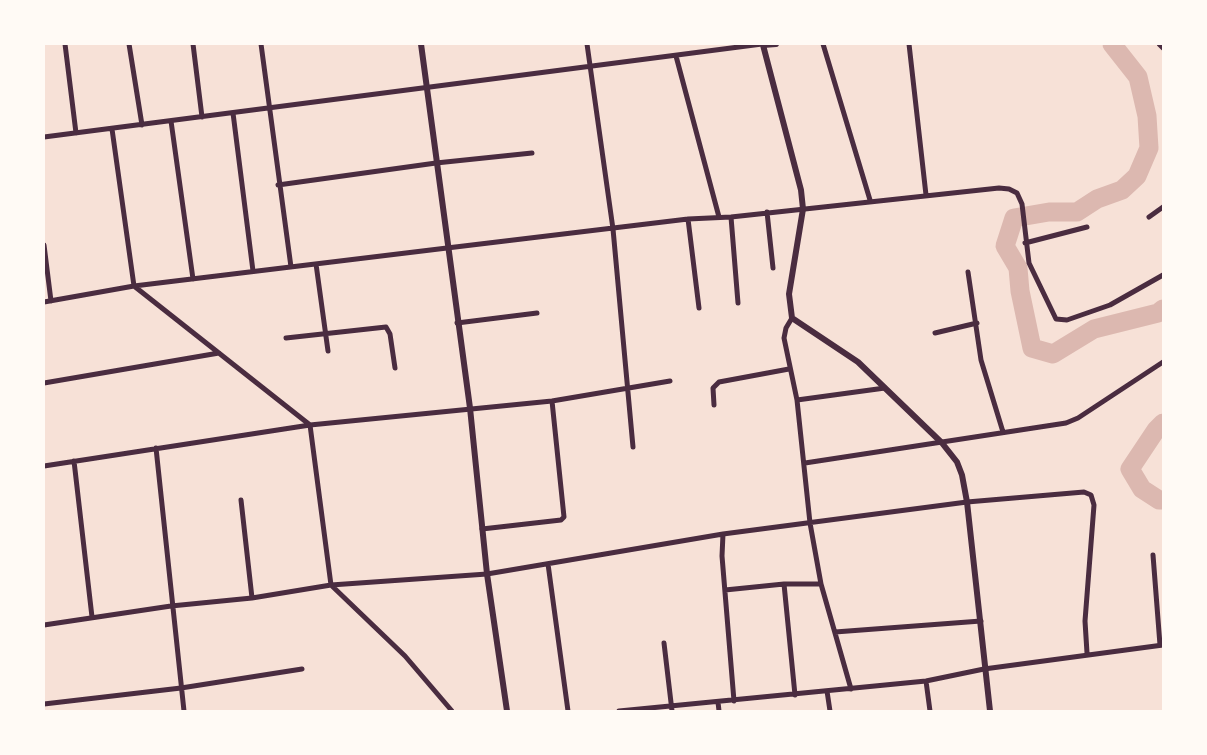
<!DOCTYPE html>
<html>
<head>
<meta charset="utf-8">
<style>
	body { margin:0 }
	#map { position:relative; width:1207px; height:755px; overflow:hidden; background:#f7e1d7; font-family:Signika,sans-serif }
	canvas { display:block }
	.frame { position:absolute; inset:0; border:45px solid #fffaf5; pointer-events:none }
</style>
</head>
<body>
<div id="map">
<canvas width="1207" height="755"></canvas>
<div class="frame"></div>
</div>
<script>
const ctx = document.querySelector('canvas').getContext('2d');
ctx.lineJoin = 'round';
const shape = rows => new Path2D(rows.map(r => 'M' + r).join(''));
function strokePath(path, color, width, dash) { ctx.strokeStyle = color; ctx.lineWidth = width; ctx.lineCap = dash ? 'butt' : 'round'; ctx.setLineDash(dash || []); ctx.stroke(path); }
const river = shape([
	[1112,44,1138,77,1147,116,1149,148,1137,176,1122,190,1097,199,1077,212,1049,212,1014,218,1005,246,1018,268,1020,291,1032,348,1053,354,1094,329,1158,313,1163,309],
	[1163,423,1156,430,1130,469,1142,489,1159,500,1163,500]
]);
const minor = shape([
	[65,44,76,133],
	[129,44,142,125],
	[193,44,202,117],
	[261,44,291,267],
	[587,44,613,229,633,447],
	[823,44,870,200],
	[909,44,926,195],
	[1159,44,1163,48],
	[676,56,719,217],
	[233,113,253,271],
	[171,121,193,279],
	[112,129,134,286,310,425,331,585,405,656,452,711],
	[44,137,762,44],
	[278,185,436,163,532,153],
	[767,212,773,268],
	[731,217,738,303],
	[1149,217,1163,207],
	[688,219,699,308],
	[1025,243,1087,227],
	[44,245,51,301],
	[316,264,328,351],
	[968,272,981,360,1003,432],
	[44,302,134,286,447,248,688,219,731,217,999,188,1009,189,1017,193,1022,204,1029,263,1056,319,1067,320,1110,305,1163,275],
	[792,318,786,328,784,338,797,400,810,523,821,584,851,689],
	[457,323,537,313],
	[935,333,977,323],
	[286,338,386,327,390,334,395,368],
	[44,383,219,353],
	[797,400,885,388],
	[714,405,713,388,719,382,789,369],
	[156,448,184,711],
	[74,461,92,617],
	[805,463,1066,423,1078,418,1163,362],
	[44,466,310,425,552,401,670,381],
	[241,500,252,598],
	[482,529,561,520,564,517,552,401],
	[723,534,722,556,734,701],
	[1153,555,1160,645],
	[548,564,568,711],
	[784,584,795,695],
	[725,590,784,584,821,584],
	[44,625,171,606,252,598,331,585,487,574,723,534,967,502,1084,492,1091,495,1094,505,1085,621,1087,653],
	[835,632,981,621],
	[664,643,672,711],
	[926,681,930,711],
	[827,691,830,711],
	[718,702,719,711],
	[44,704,181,688,302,669],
	[619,711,926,681,984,669,1163,645]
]);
const tertiary = shape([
	[421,44,470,408,487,574,507,711],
	[776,44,763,45,801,190,803,209,789,294,792,318,858,362,942,443,957,462,962,475,967,502,990,711]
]);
strokePath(river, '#dcb8b0', 19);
strokePath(minor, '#4a2c40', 5);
strokePath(tertiary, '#4a2c40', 6);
</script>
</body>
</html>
